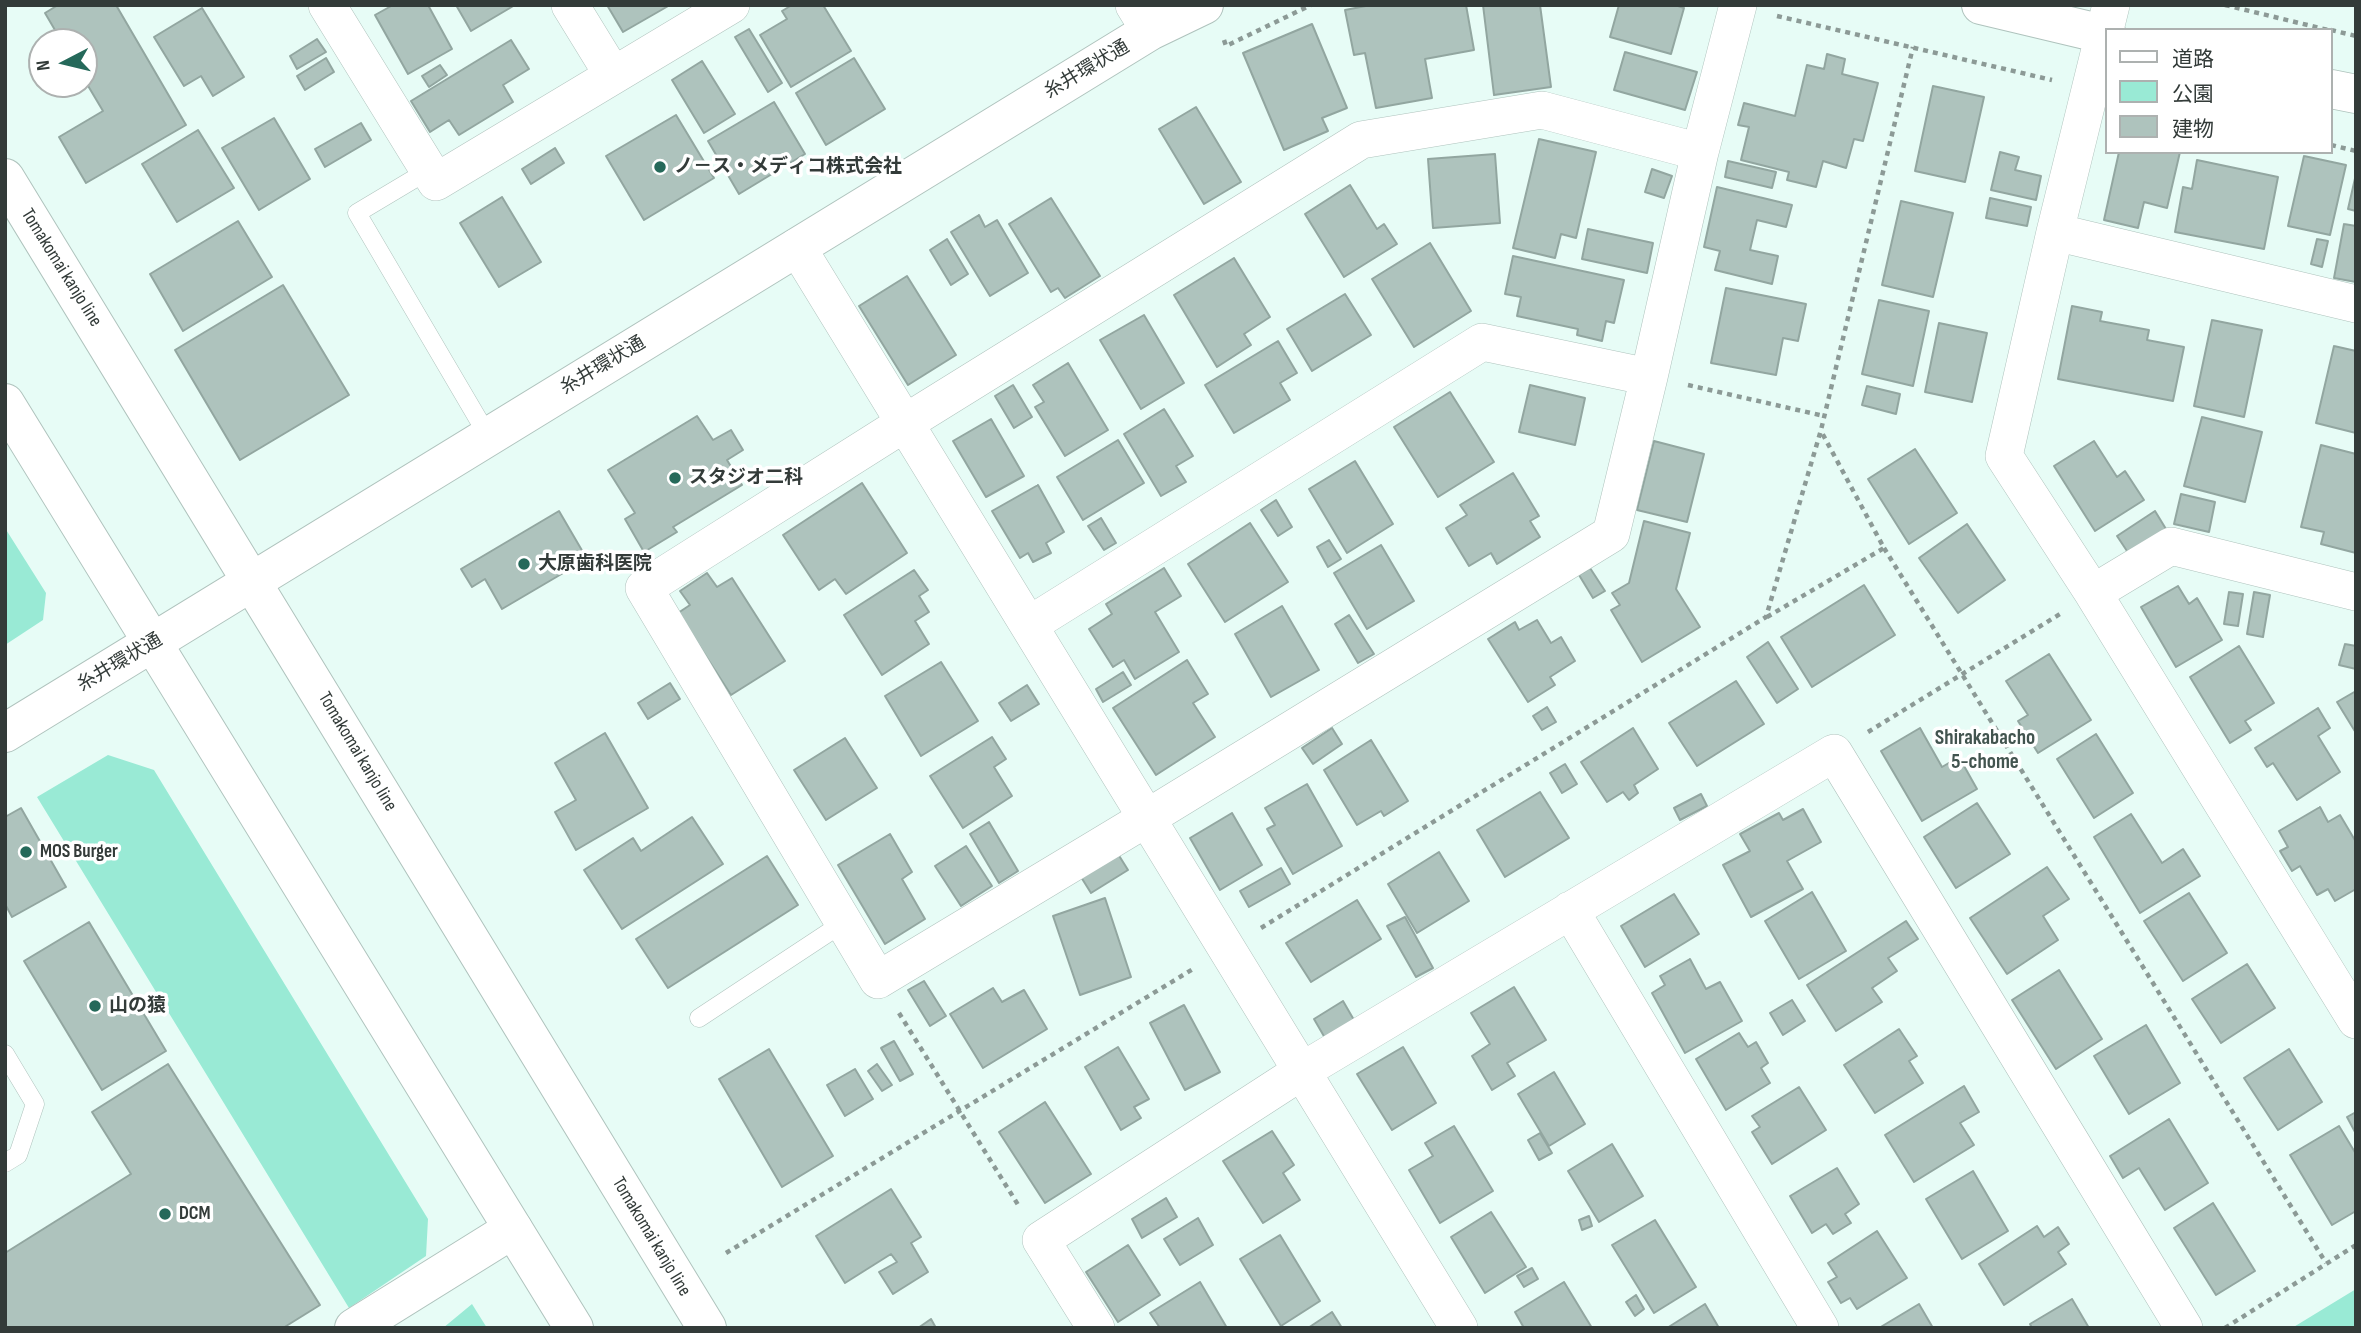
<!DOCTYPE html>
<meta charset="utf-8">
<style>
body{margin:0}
#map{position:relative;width:2361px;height:1333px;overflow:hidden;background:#e7fcf6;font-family:"Sofia Sans Condensed","Noto Sans JP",sans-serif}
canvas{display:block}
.frame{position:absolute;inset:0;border:7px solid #333b39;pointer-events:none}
.legend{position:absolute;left:2105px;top:28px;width:228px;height:126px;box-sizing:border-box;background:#fff;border:2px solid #adb1b0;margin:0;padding:9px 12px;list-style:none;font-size:21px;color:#333b39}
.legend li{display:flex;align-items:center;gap:14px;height:35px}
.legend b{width:35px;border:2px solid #adb1b0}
.north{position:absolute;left:28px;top:28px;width:70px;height:70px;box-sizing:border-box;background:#fff;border:2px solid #adb1b0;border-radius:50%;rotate:263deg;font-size:19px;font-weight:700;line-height:28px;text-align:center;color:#333b39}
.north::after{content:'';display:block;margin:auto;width:24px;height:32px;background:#25695a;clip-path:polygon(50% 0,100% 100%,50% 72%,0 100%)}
</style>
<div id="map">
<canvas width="2361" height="1333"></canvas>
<div class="frame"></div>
<ul class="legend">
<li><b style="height:9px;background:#fff"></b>道路</li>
<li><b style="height:19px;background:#99ead5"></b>公園</li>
<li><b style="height:19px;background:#aec3bd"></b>建物</li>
</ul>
<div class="north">N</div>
</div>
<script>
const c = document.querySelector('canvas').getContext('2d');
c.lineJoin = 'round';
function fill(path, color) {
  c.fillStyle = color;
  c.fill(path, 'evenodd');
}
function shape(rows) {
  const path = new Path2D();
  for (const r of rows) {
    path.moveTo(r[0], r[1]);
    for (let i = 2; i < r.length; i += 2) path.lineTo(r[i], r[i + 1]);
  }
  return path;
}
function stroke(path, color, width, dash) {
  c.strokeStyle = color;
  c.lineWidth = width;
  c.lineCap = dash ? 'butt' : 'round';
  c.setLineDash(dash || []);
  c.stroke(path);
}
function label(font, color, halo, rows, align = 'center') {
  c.font = font + ' "Sofia Sans Condensed","Noto Sans JP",sans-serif';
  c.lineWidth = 7;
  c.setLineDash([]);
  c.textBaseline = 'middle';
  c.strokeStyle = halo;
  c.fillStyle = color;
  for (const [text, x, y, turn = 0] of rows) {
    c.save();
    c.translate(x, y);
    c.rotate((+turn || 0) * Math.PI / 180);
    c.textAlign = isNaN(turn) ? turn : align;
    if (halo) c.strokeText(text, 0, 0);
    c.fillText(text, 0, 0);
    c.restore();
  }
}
fill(shape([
 [5,528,46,593,43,620,5,645],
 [108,755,154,770,428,1219,426,1256,349,1308,37,797],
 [2356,1289,2356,1328,2292,1328],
 [472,1304,487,1328,443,1328]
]), '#99ead5');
const building = shape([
 [58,5,116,5,186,125,86,183,59,137,103,111,84,79,84,42,62,42,45,13,58,5],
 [393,5,428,5,452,49,408,74,375,15,393,5],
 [456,5,515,5,471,31,456,5],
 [607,5,670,5,623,32,607,5],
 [792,5,823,5,851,51,791,87,760,35,787,19,782,11,792,5],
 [1371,5,1466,5,1474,50,1425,59,1432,98,1376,108,1365,53,1354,55,1345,10,1371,5],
 [1483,5,1540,5,1551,87,1494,95,1483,5],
 [1619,5,1675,5,1684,8,1671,54,1610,37,1619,5],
 [202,8,244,77,213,96,201,76,184,86,154,37,202,8],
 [1312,24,1347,108,1322,118,1328,131,1284,150,1243,53,1312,24],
 [749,29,782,83,768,92,735,37,749,29],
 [317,39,326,52,297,69,290,56,317,39],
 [511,40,529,69,503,85,513,102,459,135,449,120,430,132,411,101,511,40],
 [1625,52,1697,72,1685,110,1614,90,1625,52],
 [1827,54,1845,59,1842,74,1878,83,1863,141,1854,139,1846,168,1823,161,1816,187,1787,180,1789,172,1741,160,1749,127,1738,125,1744,103,1795,116,1807,65,1824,69,1827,54],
 [326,58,334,72,305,90,297,76,326,58],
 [854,58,885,109,826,145,796,93,854,58],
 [702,61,735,114,704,133,672,80,702,61],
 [440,65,447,75,429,87,422,76,440,65],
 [1933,86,1984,97,1965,182,1915,171,1933,86],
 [774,102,805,154,739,194,708,141,774,102],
 [1196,107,1241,182,1204,204,1159,129,1196,107],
 [676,115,714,178,644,220,606,156,676,115],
 [274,118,310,179,259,210,222,148,274,118],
 [361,123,371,140,325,167,315,149,361,123],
 [198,130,234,188,177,222,142,164,198,130],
 [1539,139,1596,152,1576,238,1561,234,1555,258,1513,248,1539,139],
 [555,148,564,163,531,184,522,169,555,148],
 [2000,152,2019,157,2015,170,2041,176,2036,200,1991,190,2000,152],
 [2119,152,2180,152,2167,208,2144,202,2138,228,2104,220,2119,152],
 [1495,154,1500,223,1433,228,1428,159,1495,154],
 [2304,156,2346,165,2330,235,2288,226,2304,156],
 [2197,160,2278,177,2264,249,2175,232,2183,187,2192,189,2197,160],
 [1728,161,1776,172,1772,188,1725,177,1728,161],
 [1652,169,1672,176,1664,198,1645,192,1652,169],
 [2356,174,2356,211,2348,209,2356,174],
 [1350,185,1377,229,1384,224,1397,244,1344,277,1305,214,1350,185],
 [1717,187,1792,205,1786,227,1757,220,1750,250,1778,256,1772,284,1715,270,1720,251,1704,247,1717,187],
 [502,197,541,262,499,287,460,223,502,197],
 [1051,198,1100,276,1065,298,1058,288,1051,292,1009,224,1051,198],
 [1990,198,2031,207,2027,226,1986,218,1990,198],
 [1901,201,1953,213,1933,297,1882,285,1901,201],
 [979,215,985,227,997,220,1028,273,990,296,951,232,979,215],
 [238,221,272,277,183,331,150,274,238,221],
 [2344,224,2356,226,2356,282,2334,278,2344,224],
 [1588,229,1653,243,1647,273,1582,259,1588,229],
 [947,239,968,274,951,285,930,250,947,239],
 [2317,239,2328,241,2322,267,2311,264,2317,239],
 [1430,243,1471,311,1414,347,1372,279,1430,243],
 [1513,256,1624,280,1614,323,1606,321,1602,341,1577,335,1578,329,1517,316,1521,297,1505,294,1513,256],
 [1234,258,1270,317,1244,334,1251,345,1217,367,1174,295,1234,258],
 [907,276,956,355,908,385,859,306,907,276],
 [283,285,349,395,240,460,175,350,283,285],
 [1726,288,1806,304,1798,341,1783,338,1776,375,1711,363,1726,288],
 [1345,294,1371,335,1312,371,1287,329,1345,294],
 [1879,300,1929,311,1913,386,1862,374,1879,300],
 [2072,306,2102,312,2100,321,2149,330,2147,340,2184,347,2173,401,2058,379,2072,306],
 [1144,315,1184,383,1141,409,1100,340,1144,315],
 [2212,320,2262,330,2244,417,2194,406,2212,320],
 [1939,323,1987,333,1972,402,1925,392,1939,323],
 [1278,341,1297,373,1280,383,1290,400,1234,433,1205,385,1278,341],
 [2334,346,2356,351,2356,433,2316,423,2334,346],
 [1068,363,1108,430,1065,456,1035,407,1044,402,1033,385,1068,363],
 [1013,385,1032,417,1014,428,995,396,1013,385],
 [1530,385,1585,398,1575,445,1519,432,1530,385],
 [1867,386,1900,394,1896,414,1862,405,1867,386],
 [1450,392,1494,462,1438,497,1394,427,1450,392],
 [1164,409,1193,456,1176,466,1186,482,1161,496,1124,434,1164,409],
 [697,416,713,440,731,430,743,450,727,460,742,485,673,527,677,532,644,552,625,519,635,513,608,470,697,416],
 [2202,417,2262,432,2245,502,2184,486,2202,417],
 [991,419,1024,476,986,497,953,441,991,419],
 [1118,440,1144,483,1083,520,1057,477,1118,440],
 [1654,441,1704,454,1687,522,1637,510,1654,441],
 [2094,441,2117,477,2125,471,2144,500,2095,531,2054,466,2094,441],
 [2321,445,2356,454,2356,553,2321,544,2324,532,2301,527,2321,445],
 [1915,449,1957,513,1909,544,1868,479,1915,449],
 [1355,461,1393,524,1347,553,1309,489,1355,461],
 [1513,473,1539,516,1530,521,1540,537,1497,564,1491,553,1469,566,1446,528,1467,515,1460,505,1513,473],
 [862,483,907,553,846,594,835,579,819,590,783,535,862,483],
 [1038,485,1064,532,1046,543,1051,553,1033,562,1028,553,1020,558,992,511,1038,485],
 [2181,494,2215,502,2209,532,2174,524,2181,494],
 [1276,500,1292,527,1278,536,1261,510,1276,500],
 [559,511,587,559,502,609,485,579,472,587,461,569,559,511],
 [2155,511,2166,529,2129,554,2117,536,2155,511],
 [1101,518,1116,543,1104,550,1088,526,1101,518],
 [1644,521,1690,533,1676,589,1700,627,1642,662,1611,610,1620,605,1612,593,1629,583,1644,521],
 [1250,523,1288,582,1225,622,1188,564,1250,523],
 [1967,524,2005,580,1958,613,1919,558,1967,524],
 [1329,540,1341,559,1328,567,1317,547,1329,540],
 [1381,545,1414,601,1367,629,1334,573,1381,545],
 [1164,568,1181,596,1155,612,1179,652,1135,679,1124,660,1113,667,1089,629,1112,614,1106,604,1164,568],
 [1590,568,1605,591,1593,598,1579,575,1590,568],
 [914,570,928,590,919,596,929,612,915,621,929,644,882,675,844,615,914,570],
 [707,573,717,587,732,578,785,661,731,695,678,613,690,605,680,591,707,573],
 [1864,585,1895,635,1812,687,1781,637,1864,585],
 [2178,586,2189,604,2197,598,2222,640,2176,667,2141,607,2178,586],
 [2229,592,2243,594,2238,626,2224,624,2229,592],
 [2254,592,2270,595,2263,637,2247,634,2254,592],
 [1282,606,1319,670,1271,697,1235,634,1282,606],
 [1349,615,1374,654,1358,663,1335,624,1349,615],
 [1537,620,1551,643,1561,637,1575,661,1550,677,1555,685,1528,702,1488,639,1515,622,1519,630,1537,620],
 [1768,642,1798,689,1777,703,1747,657,1768,642],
 [2345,644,2356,646,2356,669,2339,665,2345,644],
 [2239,646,2274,703,2245,721,2251,730,2230,743,2190,677,2239,646],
 [2049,654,2091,720,2038,753,2018,721,2028,715,2006,681,2049,654],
 [1187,660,1208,694,1193,703,1215,737,1156,775,1113,708,1187,660],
 [941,662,978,721,921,756,885,696,941,662],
 [1123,672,1131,685,1103,702,1096,689,1123,672],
 [1736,681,1764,724,1697,766,1669,723,1736,681],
 [670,683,680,699,648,719,638,703,670,683],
 [1027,685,1039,704,1011,721,999,703,1027,685],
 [2356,691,2356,733,2337,702,2356,691],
 [1547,707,1556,722,1542,730,1533,716,1547,707],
 [2318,708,2330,728,2318,736,2340,772,2297,800,2273,763,2267,767,2255,748,2318,708],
 [1332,728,1342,744,1313,764,1302,748,1332,728],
 [1633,728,1658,769,1634,785,1638,793,1629,800,1623,792,1607,802,1581,762,1633,728],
 [1920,728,1942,767,1959,757,1977,789,1922,821,1881,751,1920,728],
 [605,733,648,808,576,850,555,812,576,800,555,763,605,733],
 [2096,734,2133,793,2094,818,2057,759,2096,734],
 [992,737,1006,759,994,767,1012,796,963,828,930,776,992,737],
 [845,738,877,788,826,820,794,770,845,738],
 [1371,740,1408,801,1384,816,1381,811,1357,825,1324,770,1371,740],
 [1565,764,1577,784,1562,793,1550,773,1565,764],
 [1307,784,1342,846,1293,874,1267,829,1275,825,1265,808,1307,784],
 [1540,792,1569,838,1505,877,1477,830,1540,792],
 [1701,794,1707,806,1680,820,1674,808,1701,794],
 [1977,803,2010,854,1956,888,1924,837,1977,803],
 [2320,807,2328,822,2340,815,2356,842,2356,889,2335,901,2328,889,2317,895,2300,866,2292,871,2280,851,2288,847,2279,831,2320,807],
 [21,808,66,887,12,917,5,904,5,817,21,808],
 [1803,809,1821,842,1787,861,1803,889,1751,917,1723,865,1750,851,1740,834,1779,813,1783,820,1803,809],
 [1232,813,1262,865,1220,890,1190,838,1232,813],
 [2131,814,2162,863,2183,849,2200,876,2140,913,2094,837,2131,814],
 [692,817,723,864,622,929,584,870,633,838,641,851,692,817],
 [989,822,1018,871,999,883,970,834,989,822],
 [890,834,912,872,902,879,925,919,885,944,838,865,890,834],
 [966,846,992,886,961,906,935,866,966,846],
 [1439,852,1469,901,1417,933,1388,884,1439,852],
 [1118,854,1128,870,1091,893,1081,877,1118,854],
 [767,856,798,905,668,988,636,939,767,856],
 [2047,867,2069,899,2043,916,2058,940,2007,974,1970,918,2047,867],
 [1281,868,1290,884,1249,907,1240,891,1281,868],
 [1812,892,1846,951,1799,979,1765,921,1812,892],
 [2189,893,2227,953,2183,981,2144,921,2189,893],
 [1674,894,1699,934,1645,967,1621,926,1674,894],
 [1105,898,1131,977,1080,995,1053,916,1105,898],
 [1357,900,1381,939,1311,982,1286,943,1357,900],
 [1405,917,1433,968,1416,977,1387,926,1405,917],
 [1906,921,1918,939,1888,958,1897,971,1872,988,1882,1002,1836,1031,1807,985,1906,921],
 [89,922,166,1051,102,1090,24,961,89,922],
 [1690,959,1706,989,1720,982,1742,1021,1685,1053,1652,993,1665,985,1660,976,1690,959],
 [2247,964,2275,1008,2221,1043,2192,999,2247,964],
 [2059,970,2102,1039,2056,1069,2012,1000,2059,970],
 [924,981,946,1016,930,1026,908,990,924,981],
 [1514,987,1546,1040,1507,1063,1515,1076,1492,1090,1472,1056,1490,1044,1471,1013,1514,987],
 [993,988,1002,1002,1024,990,1047,1029,983,1068,950,1014,993,988],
 [1792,1000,1805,1021,1783,1035,1770,1013,1792,1000],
 [1343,1001,1354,1020,1325,1038,1314,1019,1343,1001],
 [1184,1005,1220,1072,1185,1090,1150,1023,1184,1005],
 [2146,1025,2180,1083,2129,1114,2094,1056,2146,1025],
 [1899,1029,1917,1056,1909,1061,1923,1083,1875,1113,1844,1065,1899,1029],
 [1739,1033,1748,1047,1756,1042,1768,1063,1761,1068,1770,1083,1726,1110,1696,1059,1739,1033],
 [894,1041,913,1074,900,1081,881,1048,894,1041],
 [1118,1047,1149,1099,1134,1107,1141,1118,1121,1130,1085,1067,1118,1047],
 [1403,1047,1436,1103,1392,1130,1357,1074,1403,1047],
 [769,1049,833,1156,782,1187,719,1079,769,1049],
 [2289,1049,2322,1102,2278,1130,2244,1078,2289,1049],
 [168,1064,320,1305,283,1328,5,1328,5,1253,131,1174,92,1112,168,1064],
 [877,1064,892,1085,882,1091,868,1071,877,1064],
 [855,1069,873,1099,845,1116,827,1085,855,1069],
 [1554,1072,1585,1124,1549,1146,1518,1094,1554,1072],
 [1964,1086,1979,1112,1960,1123,1974,1145,1914,1182,1885,1135,1964,1086],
 [1799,1087,1826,1130,1772,1164,1752,1132,1760,1127,1752,1116,1799,1087],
 [1045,1102,1091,1174,1045,1203,999,1132,1045,1102],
 [2356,1112,2356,1131,2355,1132,2347,1117,2356,1112],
 [2169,1119,2208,1183,2165,1210,2139,1168,2123,1178,2110,1156,2169,1119],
 [1454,1126,1493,1191,1440,1223,1409,1170,1433,1156,1425,1143,1454,1126],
 [2339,1126,2356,1154,2356,1211,2332,1225,2290,1155,2339,1126],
 [1272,1131,1294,1165,1283,1173,1300,1200,1263,1223,1223,1161,1272,1131],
 [1540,1133,1552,1153,1539,1160,1528,1140,1540,1133],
 [1612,1144,1643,1196,1599,1222,1568,1171,1612,1144],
 [1837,1168,1859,1204,1845,1214,1851,1223,1833,1234,1826,1224,1812,1233,1790,1196,1837,1168],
 [1973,1171,2008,1231,1962,1259,1926,1199,1973,1171],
 [891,1189,921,1237,911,1243,928,1272,893,1294,879,1272,897,1262,891,1254,845,1283,816,1236,891,1189],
 [1166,1198,1177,1217,1142,1238,1132,1219,1166,1198],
 [2213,1203,2255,1271,2216,1295,2174,1228,2213,1203],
 [1491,1212,1526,1267,1485,1293,1451,1237,1491,1212],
 [1589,1216,1592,1226,1582,1230,1579,1220,1589,1216],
 [1198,1218,1213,1245,1180,1265,1164,1239,1198,1218],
 [1655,1220,1696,1287,1654,1313,1612,1245,1655,1220],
 [2037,1226,2044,1237,2058,1227,2069,1244,2058,1252,2066,1264,2004,1305,1979,1264,2037,1226],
 [1877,1231,1907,1278,1857,1309,1850,1298,1841,1303,1828,1282,1837,1277,1828,1263,1877,1231],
 [1280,1235,1320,1301,1281,1326,1240,1259,1280,1235],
 [1128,1245,1160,1295,1118,1322,1086,1272,1128,1245],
 [1532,1268,1538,1279,1524,1287,1517,1276,1532,1268],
 [1200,1282,1227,1328,1160,1328,1150,1313,1200,1282],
 [1564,1282,1592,1328,1524,1328,1515,1312,1564,1282],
 [1636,1295,1644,1309,1635,1316,1626,1302,1636,1295],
 [2072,1299,2089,1328,2032,1328,2030,1324,2072,1299],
 [1705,1304,1719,1328,1667,1328,1705,1304],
 [1919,1304,1933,1328,1879,1328,1919,1304],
 [1332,1312,1342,1328,1308,1328,1332,1312],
 [931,1319,936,1328,918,1328,931,1319]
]);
fill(building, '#aec3bd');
stroke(building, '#92a6a0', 2);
const service = shape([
 [429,170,357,213,488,436],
 [699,1018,843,923],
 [5,1054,35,1104,18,1155,5,1163]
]);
const minor = shape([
 [327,5,436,182,731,5],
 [570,5,613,75],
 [1134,5,1150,31],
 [2111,5,2055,232,2004,456,2093,593,2356,1020],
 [1700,152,1542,110,1361,140,905,423,644,588,878,980,1147,818,1611,534,1649,377,1700,152,1738,5],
 [2055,232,2356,304],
 [797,247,1459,1328],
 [2093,593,2171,546,2356,592],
 [1029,625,1482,342,1649,377],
 [1570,910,1820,1328],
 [1096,1328,1041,1240,1302,1071,1834,753,2184,1328]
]);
const tertiary = shape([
 [1981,5,2107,35],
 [2331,89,2356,94],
 [5,733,1150,31,1204,5],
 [354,1328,513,1229]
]);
const secondary = shape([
 [5,178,707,1328],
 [5,403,574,1328]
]);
stroke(service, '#afc3bd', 19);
stroke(minor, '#afc3bd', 38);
stroke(tertiary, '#afc3bd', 40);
stroke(secondary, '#afc3bd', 40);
stroke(shape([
 [2225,5,2328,30],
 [1777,16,2052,80],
 [2331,30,2356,36],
 [1224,40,1226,46,1311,5],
 [2331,145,2356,151],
 [1688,385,1824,416],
 [1884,548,2326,1263],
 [1767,617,1884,548,1821,431],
 [1868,732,2060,614],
 [1261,928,1766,617,1821,430,1913,47],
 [899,1013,1020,1208],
 [726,1253,1193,969],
 [2225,1328,2356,1245]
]), '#8c9a96', 4.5, [5, 5]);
stroke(service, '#fff', 18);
stroke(minor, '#fff', 37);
stroke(tertiary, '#fff', 38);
stroke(secondary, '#fff', 38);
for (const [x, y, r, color] of [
 [660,167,7,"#25695a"],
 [675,478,7,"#25695a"],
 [524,564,7,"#25695a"],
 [26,852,7,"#25695a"],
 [95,1006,7,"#25695a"],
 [165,1214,7,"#25695a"]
]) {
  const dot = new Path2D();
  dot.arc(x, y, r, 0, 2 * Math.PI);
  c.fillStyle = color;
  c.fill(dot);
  stroke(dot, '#fff', 2.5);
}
label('19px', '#333b39', '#fff', [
 ["糸井環状通",1087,70,-31],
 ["Tomakomai kanjo line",61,268,58],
 ["糸井環状通",603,366,-31],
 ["糸井環状通",120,663,-31],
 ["Tomakomai kanjo line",357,752,59],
 ["Tomakomai kanjo line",651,1237,59]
]);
label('bold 19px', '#333b39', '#fff', [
 ["ノ－ス・メディコ株式会社",674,167],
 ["スタジオ二科",689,478],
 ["大原歯科医院",538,564],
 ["MOS Burger",40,852],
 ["山の猿",109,1006],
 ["DCM",179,1214]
], 'left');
label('bold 21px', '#42544f', '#fff', [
 ["Shirakabacho",1985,739],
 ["5-chome",1985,763]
]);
</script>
